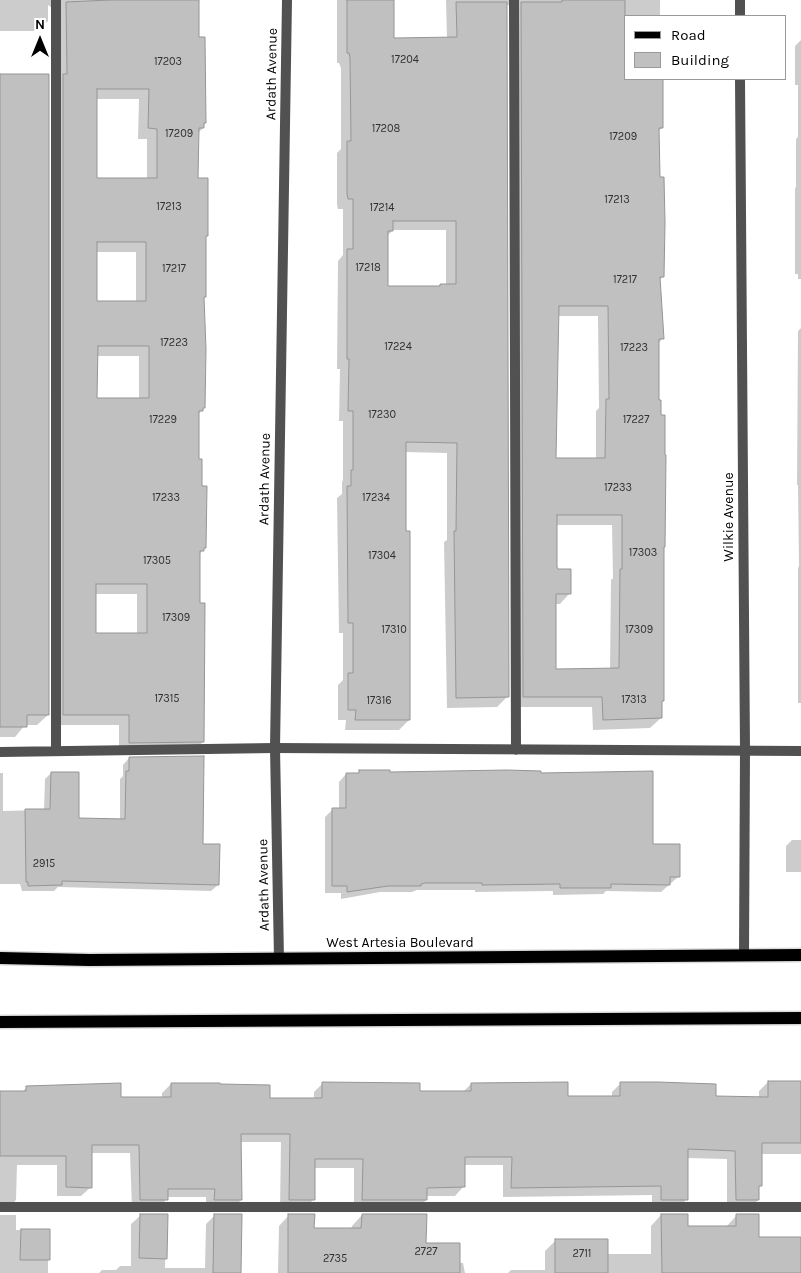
<!DOCTYPE html>
<style>
body{margin:0}
#map{position:relative;width:801px;height:1273px;overflow:hidden;background:#fff;font-family:Karla,sans-serif}
canvas{display:block}
.legend{position:absolute;left:624px;top:15px;width:162px;height:65px;box-sizing:border-box;background:#fff;border:1px solid #999;margin:0;padding:6px 9px;list-style:none;font-size:15px;color:#000}
.legend li{display:flex;align-items:center;gap:10px;height:25px}
.legend b{width:25px;border:1px solid #999}
.north{position:absolute;left:15px;top:15px;width:50px;height:50px;-webkit-text-stroke:4px #fff;paint-order:stroke;rotate:0deg;font-size:14px;font-weight:700;line-height:20px;text-align:center;color:#000}
.north::after{content:'';display:block;margin:auto;width:18px;height:22px;background:#000;clip-path:polygon(50% 0,100% 100%,50% 72%,0 100%)}
</style>
<div id="map">
<canvas width="801" height="1273"></canvas>
<ul class="legend">
<li><b style="height:6px;background:#000"></b>Road</li>
<li><b style="height:14px;background:#c0c0c0"></b>Building</li>
</ul>
<div class="north">N</div>
</div>
<script>
const c = document.querySelector('canvas').getContext('2d');
c.lineJoin = 'round';
function fill(path, color) {
  c.fillStyle = color;
  c.fill(path, 'evenodd');
}
function shape(rows) {
  const path = new Path2D();
  for (const r of rows) {
    path.moveTo(r[0], r[1]);
    for (let i = 2; i < r.length; i += 2) path.lineTo(r[i], r[i + 1]);
  }
  return path;
}
function stroke(path, color, width, dash) {
  c.strokeStyle = color;
  c.lineWidth = width;
  c.lineCap = dash ? 'butt' : 'round';
  c.setLineDash(dash || []);
  c.stroke(path);
}
function label(font, color, halo, rows, align = 'center') {
  c.font = font + ' Karla,sans-serif';
  c.lineWidth = 4.5;
  c.setLineDash([]);
  c.textBaseline = 'middle';
  c.strokeStyle = halo;
  c.fillStyle = color;
  for (const [text, x, y, turn = 0] of rows) {
    c.save();
    c.translate(x, y);
    c.rotate((+turn || 0) * Math.PI / 180);
    c.textAlign = isNaN(turn) ? turn : align;
    if (halo) c.strokeText(text, 0, 0);
    c.fillText(text, 0, 0);
    c.restore();
  }
}
fill(shape([
 [0,0,198,0,198,39,205,123,203,128,198,133,197,180,207,235,205,238,205,297,203,298,204,407,198,415,198,460,205,547,199,555,203,742,192,752,119,753,119,725,53,725,52,8,48,5,48,21,37,31,0,31],
 [96,99,139,99,138,139,147,139,147,179,96,179],
 [96,252,136,252,136,303,96,303],
 [96,356,139,356,139,399,96,399],
 [95,594,137,594,137,634,95,634],
 [337,0,393,0,393,39,447,39,446,0,660,0,660,16,625,16,625,79,662,79,662,128,657,132,663,277,659,280,662,339,658,344,658,401,664,547,663,701,660,703,661,718,650,728,593,730,592,707,513,707,510,6,506,4,508,696,497,707,447,708,444,542,447,540,447,453,405,452,409,720,399,730,345,730,346,720,338,720,338,685,343,680,343,633,339,633,337,498,342,494,342,482,343,480,343,421,339,421,340,369,337,369,338,261,343,255,343,209,338,209,337,205,337,153,341,149,341,68,339,63,337,63],
 [393,230,446,230,446,285,440,285,438,287,387,287,387,236],
 [557,316,598,316,599,408,596,411,596,459,555,459],
 [556,525,612,525,613,578,611,580,610,670,555,670,555,604,560,604,570,593,556,567],
 [801,40,801,279,798,279,798,274,795,274,795,188,796,187,796,139,798,137,798,85,795,85,795,46],
 [0,75,48,715,37,725,25,725,15,737,0,737],
 [801,328,801,703,798,703,798,568,799,566,798,485,797,485,798,331],
 [129,758,201,845,218,885,211,891,58,887,54,891,22,891,20,884,0,884,0,773,3,773,3,811,44,810,45,779,51,773,78,819,120,821,120,779,123,776,123,765],
 [359,772,389,774,540,774,652,845,678,877,661,892,606,891,603,894,553,895,553,891,475,892,475,890,417,890,412,892,380,892,341,899,341,893,325,893,325,817,332,810,339,810,339,782,346,774,357,774],
 [792,840,801,840,801,884,801,872,786,872,786,846],
 [768,1082,801,1083,801,1196,801,1154,760,1154,761,1185,758,1188,758,1200,749,1209,727,1209,727,1159,686,1158,686,1200,677,1209,652,1209,652,1195,503,1197,503,1165,463,1165,464,1186,455,1196,426,1196,426,1200,417,1209,354,1209,354,1168,314,1168,313,1200,304,1209,280,1209,281,1142,240,1142,241,1200,232,1209,206,1209,206,1197,166,1197,166,1200,157,1209,132,1209,130,1153,91,1153,91,1187,81,1196,57,1196,57,1165,17,1165,16,1200,7,1209,0,1209,0,1093,21,1093,27,1087,120,1098,162,1098,162,1093,171,1084,269,1099,314,1099,314,1092,323,1083,418,1092,463,1092,471,1084,567,1098,612,1098,612,1092,621,1083,715,1098,759,1098,759,1091],
 [0,1215,16,1215,16,1230,48,1230,48,1273,0,1273],
 [141,1215,166,1215,165,1268,205,1268,206,1224,215,1215,240,1273,99,1273,102,1270,116,1270,120,1266,131,1266,131,1224],
 [289,1215,313,1229,351,1230,352,1226,362,1215,425,1244,459,1263,463,1263,465,1273,278,1273,279,1226],
 [661,1215,686,1227,726,1227,737,1215,758,1239,761,1273,508,1273,511,1270,545,1270,545,1251,556,1240,607,1254,651,1254,651,1226]
]), '#0003');
const building = shape([
 [110,0,199,0,199,37,205,37,206,123,204,123,204,128,199,128,198,178,208,178,208,236,206,236,206,297,204,297,206,349,205,408,203,408,203,411,199,411,199,459,202,459,202,486,207,486,206,548,204,548,204,551,200,551,200,603,205,603,204,742,129,743,129,715,63,715,63,74,67,74,66,2,110,0],
 [97,89,149,89,148,128,157,129,157,178,97,178,97,89],
 [97,242,146,242,146,301,97,301,97,242],
 [98,346,149,346,149,398,97,398,98,346],
 [96,584,147,584,147,633,96,633,96,584],
 [347,0,394,0,394,38,457,37,456,2,507,2,509,697,456,698,454,531,456,531,457,443,406,442,406,531,410,531,410,720,355,720,356,710,348,710,348,673,353,673,353,623,348,623,347,486,351,486,351,470,353,470,353,411,348,411,349,359,347,359,347,249,353,249,353,199,348,199,347,194,347,141,351,141,350,58,349,53,347,53,347,0],
 [393,221,456,221,456,284,440,284,440,286,388,286,388,231,393,231,393,221],
 [562,0,625,0,625,79,663,79,663,128,659,128,660,177,664,177,665,223,664,277,660,277,664,339,659,339,659,400,661,400,661,415,665,415,665,455,666,455,665,547,664,547,664,701,662,701,662,718,603,720,602,697,523,697,521,2,562,2,562,0],
 [559,306,608,306,609,399,606,399,605,458,556,458,559,306],
 [557,515,622,515,622,569,620,569,619,668,556,669,556,594,571,594,571,569,558,569,557,567,557,515],
 [0,74,49,74,49,715,27,715,27,727,0,727,0,74],
 [204,756,203,844,220,844,219,885,62,881,62,885,28,886,28,882,26,882,25,809,50,809,51,772,79,772,79,818,125,819,126,771,129,771,129,757,204,756],
 [359,770,390,770,390,772,507,770,541,771,541,773,653,771,653,844,680,844,680,877,670,877,670,885,611,884,611,888,560,888,560,884,482,885,482,883,425,883,421,884,421,886,388,886,347,892,347,886,332,886,332,808,346,808,346,773,359,773,359,770],
 [768,1081,801,1081,801,1143,762,1143,762,1186,759,1186,759,1200,736,1200,735,1151,688,1149,688,1200,661,1200,661,1186,511,1188,512,1157,465,1157,465,1187,427,1188,427,1200,362,1200,363,1159,315,1159,315,1200,289,1200,290,1134,241,1134,242,1200,214,1200,215,1189,168,1189,168,1200,140,1200,139,1145,92,1145,92,1188,66,1187,66,1156,0,1156,0,1091,26,1091,26,1086,121,1083,121,1097,171,1097,171,1083,220,1083,220,1084,270,1085,270,1098,322,1098,322,1082,420,1083,420,1091,471,1091,471,1083,568,1082,568,1096,620,1096,620,1082,658,1082,716,1084,716,1096,768,1097,768,1081],
 [140,1214,168,1214,167,1259,139,1258,140,1214],
 [214,1214,242,1214,241,1273,213,1273,214,1214],
 [288,1214,315,1214,314,1228,361,1228,362,1214,427,1214,426,1243,460,1243,460,1273,288,1273,288,1214],
 [661,1214,688,1214,688,1226,736,1226,736,1214,759,1214,759,1237,801,1237,801,1273,662,1273,661,1214],
 [21,1229,50,1229,50,1260,20,1260,21,1229],
 [555,1239,608,1239,608,1273,555,1273,555,1239]
]);
fill(building, '#c0c0c0');
stroke(building, '#959595', 1);
const primary = shape([
 [0,958,89,960,801,955],
 [0,1022,801,1018]
]);
stroke(primary, '#dbdbdb', 15);
stroke(shape([
 [56,0,56,751],
 [514,0,516,750],
 [0,752,275,748,801,751],
 [0,1207,801,1207]
]), '#515151', 10);
stroke(shape([
 [740,0,740,16],
 [740,79,745,750,744,955],
 [279,959,275,748,287,0]
]), '#515151', 10);
stroke(primary, '#000', 12);
label('11px', '#303030', null, [
 ["17204",405,60],
 ["17203",168,62],
 ["17208",386,129],
 ["17209",179,134],
 ["17209",623,137],
 ["17213",617,200],
 ["17213",169,207],
 ["17214",382,208],
 ["17218",368,268],
 ["17217",174,269],
 ["17217",625,280],
 ["17223",174,343],
 ["17224",398,347],
 ["17223",634,348],
 ["17230",382,415],
 ["17229",163,420],
 ["17227",636,420],
 ["17233",618,488],
 ["17233",166,498],
 ["17234",376,498],
 ["17303",643,553],
 ["17304",382,556],
 ["17305",157,561],
 ["17309",176,618],
 ["17310",394,630],
 ["17309",639,630],
 ["17315",167,699],
 ["17313",634,700],
 ["17316",379,701],
 ["2915",44,864],
 ["2727",426,1252],
 ["2711",582,1254],
 ["2735",335,1259]
]);
label('14px', '#000', '#fff', [
 ["Ardath Avenue",272,74,-89],
 ["Ardath Avenue",265,479,-89],
 ["Wilkie Avenue",729,517,-90],
 ["Ardath Avenue",264,885,-91],
 ["West Artesia Boulevard",400,943]
]);
</script>
